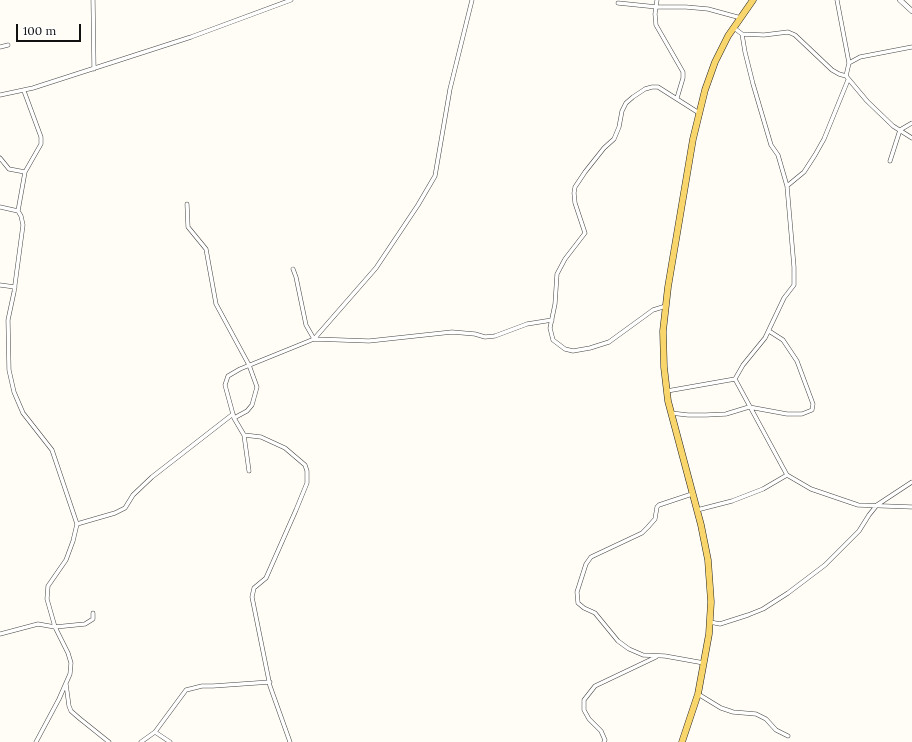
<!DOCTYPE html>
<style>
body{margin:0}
#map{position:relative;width:912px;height:742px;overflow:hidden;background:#fffdf5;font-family:Lora,serif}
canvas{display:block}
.scale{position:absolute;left:16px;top:24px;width:65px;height:18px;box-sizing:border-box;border:2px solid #111;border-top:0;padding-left:5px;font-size:12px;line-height:14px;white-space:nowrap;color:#111;-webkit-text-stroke:3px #fff;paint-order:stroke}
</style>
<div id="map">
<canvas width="912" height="742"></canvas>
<div class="scale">100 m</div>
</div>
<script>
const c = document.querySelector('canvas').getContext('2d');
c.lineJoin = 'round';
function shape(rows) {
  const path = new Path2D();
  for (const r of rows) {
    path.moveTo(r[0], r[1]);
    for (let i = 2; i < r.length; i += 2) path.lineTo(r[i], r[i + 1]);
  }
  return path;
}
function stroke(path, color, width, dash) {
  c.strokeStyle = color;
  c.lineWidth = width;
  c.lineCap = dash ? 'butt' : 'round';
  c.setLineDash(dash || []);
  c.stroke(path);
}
const minor = shape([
 [93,0,94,69],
 [657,0,655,14,656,25,683,72,683,78,677,98],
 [837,0,849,63,846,76,867,101,893,126,912,138],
 [618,3,657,7,686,7,708,9,741,18],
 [734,28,742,34,764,35,788,32,795,35,832,70,839,74,846,76],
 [0,47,8,45],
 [849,63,860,57,912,47],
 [0,95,33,88,191,37,291,0],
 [0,158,9,169,25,172],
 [890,161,900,130,912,123],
 [787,186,804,172,815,155,824,139,848,80],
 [187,204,188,227,206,249,216,304,249,365,257,387,252,405,247,411,234,418],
 [0,207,18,211,21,216,23,225,14,292,8,320,9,370,14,392,23,413,52,450,77,524],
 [18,211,25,172,41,144,41,137,24,91],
 [293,269,296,277,306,325,314,339],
 [0,285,15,287],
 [666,306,653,310,609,342,590,348,573,351,565,349,553,340,550,328,555,304,557,274,565,259,585,233,575,203,574,193,575,187,585,172,604,148,614,139,619,127,622,111,626,103,633,97,645,89,652,87,658,87,699,113],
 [314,339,376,268,418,205,435,176,450,89,472,0],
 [735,379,743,365,765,338,784,298,794,285,794,267,787,186,778,155,771,145,753,84,745,52,742,34],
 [667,391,735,379,787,475,811,489,858,505,912,507],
 [671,413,688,415,706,415,726,414,749,407,787,414,802,414,812,410,813,404,797,361,783,340,769,331],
 [244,435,261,437,285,448,305,465,307,471,307,483,296,510,266,578,254,588,252,597,270,686,290,742],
 [249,471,244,435,234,418,225,385,228,376,240,369,314,339,369,341,452,332,475,334,485,337,495,336,527,324,552,320],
 [692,494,659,505,657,507,655,519,648,527,642,533,591,557,586,564,577,592,578,603,584,608,595,613,618,641,629,649,643,655,665,656,704,663],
 [697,510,732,501,763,489,787,475],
 [710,622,720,624,748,615,763,609,788,593,825,565,859,531,869,515,877,505,912,482],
 [0,634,38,624,55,627,85,624,93,619,93,613],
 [66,684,69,706,71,711,79,718,109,742],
 [698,694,721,708,733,712,756,714,766,719,776,730,788,736],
 [155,732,170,742],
 [36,742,59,699,70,674,71,663,68,653,55,627,47,599,48,586,66,560,73,541,77,524,115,513,125,508,133,495,152,477,233,414],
 [141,742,155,732,186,690,202,686,213,686,270,682],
 [604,742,605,740,601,731,589,719,584,710,584,700,595,686,656,657]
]);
const tertiary = shape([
 [900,0,912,11]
]);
const primary = shape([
 [682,742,698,694,709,634,711,602,708,560,701,525,668,401,664,367,663,331,668,287,693,139,705,90,715,62,728,36,753,0]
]);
stroke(minor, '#444', 4.5);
stroke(tertiary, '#444', 5.5);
stroke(primary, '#222', 7);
stroke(minor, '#fff', 3.5);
stroke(tertiary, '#fff', 4.5);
stroke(primary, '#f9d66b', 6);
</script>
